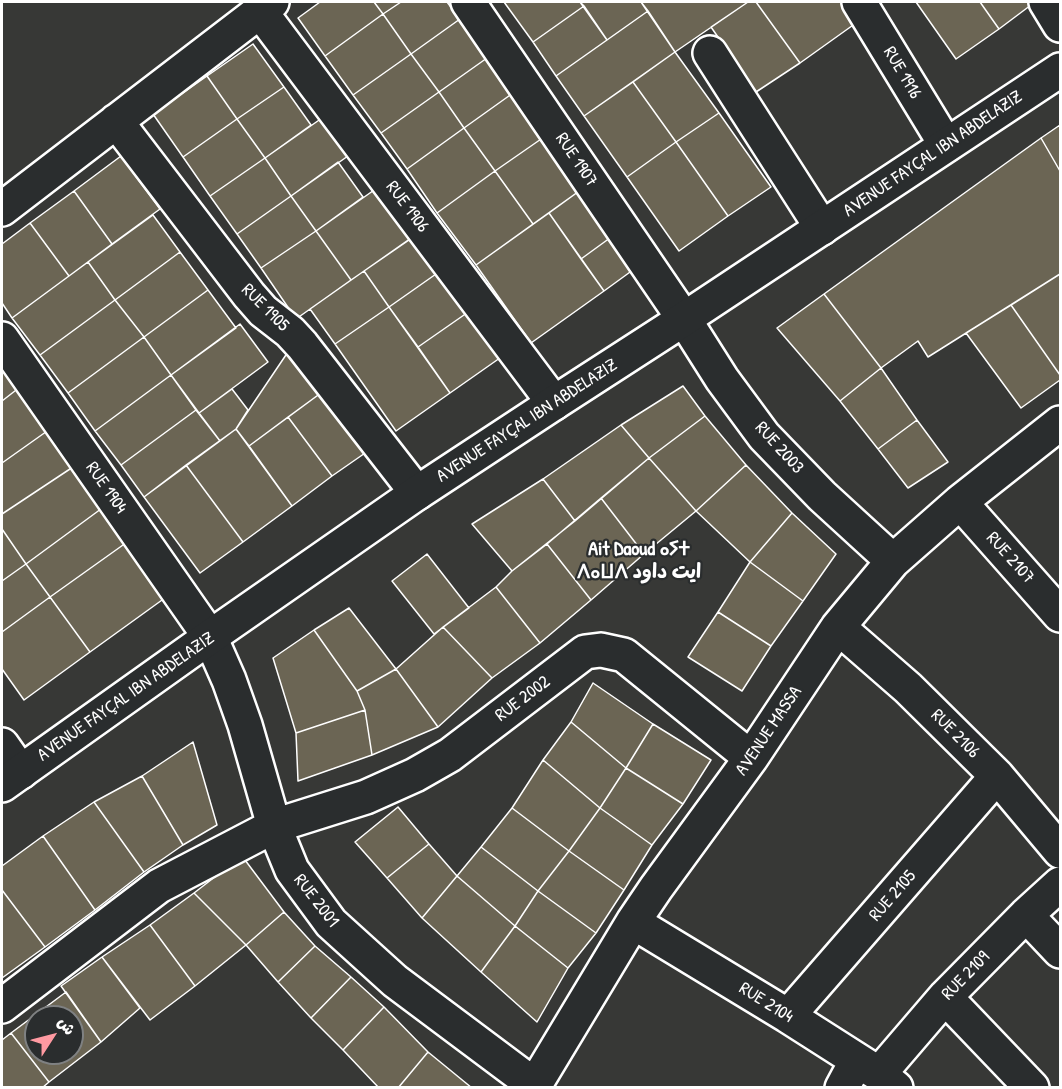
<!DOCTYPE html>
<meta charset="utf-8">
<style>
body{margin:0}
#map{position:relative;width:1062px;height:1089px;overflow:hidden;background:#373836;font-family:"Patrick Hand","Playpen Sans Arabic",sans-serif}
canvas{display:block}
.frame{position:absolute;inset:0;border:3px solid #fff;pointer-events:none}
.north{position:absolute;left:24px;top:1005px;width:60px;height:60px;box-sizing:border-box;background:#2a2d2e;border:2px solid #7f8182;border-radius:50%;rotate:54deg;font-size:16px;font-weight:700;line-height:24px;text-align:center;color:#fff}
.north::after{content:'';display:block;margin:auto;width:21px;height:27px;background:#ff9aa2;clip-path:polygon(50% 0,100% 100%,50% 72%,0 100%)}
</style>
<div id="map">
<canvas width="1062" height="1089"></canvas>
<div class="frame"></div>
<div class="north">ش</div>
</div>
<script>
const c = document.querySelector('canvas').getContext('2d');
c.lineJoin = 'round';
function fill(path, color) {
  c.fillStyle = color;
  c.fill(path, 'evenodd');
}
function shape(rows) {
  const path = new Path2D();
  for (const r of rows) {
    path.moveTo(r[0], r[1]);
    for (let i = 2; i < r.length; i += 2) path.lineTo(r[i], r[i + 1]);
  }
  return path;
}
function stroke(path, color, width, dash) {
  c.strokeStyle = color;
  c.lineWidth = width;
  c.lineCap = dash ? 'butt' : 'round';
  c.setLineDash(dash || []);
  c.stroke(path);
}
function label(font, color, halo, rows, align = 'center') {
  c.font = font + ' "Patrick Hand","Playpen Sans Arabic","Noto Sans Tifinagh",sans-serif';
  c.lineWidth = 4.5;
  c.setLineDash([]);
  c.textBaseline = 'middle';
  c.strokeStyle = halo;
  c.fillStyle = color;
  for (const [text, x, y, turn = 0] of rows) {
    c.save();
    c.translate(x, y);
    c.rotate((+turn || 0) * Math.PI / 180);
    c.textAlign = isNaN(turn) ? turn : align;
    if (halo) c.strokeText(text, 0, 0);
    c.fillText(text, 0, 0);
    c.restore();
  }
}
const building = shape([
 [320,2,374,2,383,14,325,56,298,18,320,2],
 [374,2,401,2,383,14,374,2],
 [401,2,447,2,460,19,411,54,383,14,401,2],
 [504,2,580,2,584,6,533,42,504,2],
 [580,2,641,2,648,11,607,40,580,2],
 [641,2,748,2,675,52,641,2],
 [748,2,756,2,800,63,756,92,711,27,748,2],
 [756,2,851,2,863,18,800,63,756,2],
 [916,2,980,2,999,29,956,59,916,2],
 [980,2,1035,2,999,29,980,2],
 [584,6,607,40,556,76,533,42,584,6],
 [648,11,675,52,584,116,556,76,648,11],
 [383,14,411,54,353,95,325,56,383,14],
 [460,19,487,58,439,92,411,54,460,19],
 [253,44,284,87,237,119,207,76,253,44],
 [675,52,719,113,676,142,633,82,675,52],
 [411,54,439,92,381,133,353,95,411,54],
 [487,58,513,93,464,128,439,92,487,58],
 [207,76,237,119,183,157,153,114,207,76],
 [633,82,676,142,627,177,584,116,633,82],
 [284,87,311,125,265,158,237,119,284,87],
 [439,92,464,128,407,169,381,133,439,92],
 [513,93,544,137,495,171,464,128,513,93],
 [719,113,771,187,728,216,676,142,719,113],
 [322,118,348,156,291,196,265,158,322,118],
 [237,119,265,158,210,196,183,157,237,119],
 [1060,125,1060,171,1041,138,1060,125],
 [464,128,495,171,437,213,407,169,464,128],
 [544,137,582,189,533,224,495,171,544,137],
 [1041,138,1060,171,1060,274,928,357,918,341,881,368,824,294,1041,138],
 [676,142,728,216,679,251,627,177,676,142],
 [121,156,160,209,112,244,74,191,121,156],
 [265,158,291,196,237,234,210,196,265,158],
 [338,162,363,197,316,231,291,196,338,162],
 [495,171,533,224,476,265,437,213,495,171],
 [377,188,412,238,351,280,316,231,377,188],
 [582,189,614,235,581,259,549,213,582,189],
 [74,191,112,244,69,276,30,223,74,191],
 [291,196,316,231,261,268,237,234,291,196],
 [549,213,604,291,531,343,476,265,549,213],
 [153,215,180,252,115,300,88,262,153,215],
 [30,223,69,276,12,318,2,303,2,244,30,223],
 [316,231,351,280,296,319,261,268,316,231],
 [421,231,446,267,389,307,364,271,421,231],
 [614,235,637,267,604,291,581,259,614,235],
 [180,252,208,290,144,337,115,300,180,252],
 [88,262,115,300,40,355,12,318,88,262],
 [446,267,474,308,418,347,389,307,446,267],
 [364,271,389,307,335,344,310,309,364,271],
 [1060,274,1060,375,1011,305,1060,274],
 [208,290,236,328,171,375,144,337,208,290],
 [824,294,881,368,840,401,777,328,824,294],
 [115,300,144,337,68,393,40,355,115,300],
 [1011,305,1060,375,1060,380,1021,408,966,333,1011,305],
 [389,307,450,393,396,431,335,344,389,307],
 [474,308,507,353,450,393,418,347,474,308],
 [240,324,268,362,199,413,171,375,240,324],
 [144,337,171,375,95,431,68,393,144,337],
 [294,343,325,390,249,446,236,429,294,343],
 [2,362,20,387,2,401,2,362],
 [881,368,917,420,878,449,840,401,881,368],
 [171,375,196,410,121,465,95,431,171,375],
 [683,386,705,416,649,458,621,425,683,386],
 [20,387,50,429,2,463,2,401,20,387],
 [232,389,248,410,236,429,220,441,199,413,232,389],
 [325,390,368,451,332,476,288,417,325,390],
 [196,410,220,441,144,497,121,465,196,410],
 [705,416,746,465,696,511,649,458,705,416],
 [288,417,332,476,292,506,249,446,288,417],
 [917,420,948,462,908,488,878,449,917,420],
 [621,425,649,458,575,521,543,479,621,425],
 [50,429,76,465,2,514,2,463,50,429],
 [236,429,292,506,243,542,186,465,236,429],
 [649,458,696,511,644,554,601,498,649,458],
 [76,465,105,506,26,564,2,529,2,514,76,465],
 [186,465,243,542,200,573,144,497,186,465],
 [746,465,792,513,750,562,696,511,746,465],
 [543,479,575,521,512,571,472,524,543,479],
 [601,498,644,554,591,600,547,544,601,498],
 [105,506,130,540,50,597,26,564,105,506],
 [792,513,836,554,803,601,750,562,792,513],
 [2,529,26,564,2,581,2,529],
 [130,540,169,595,90,652,50,597,130,540],
 [547,544,591,600,540,643,496,587,512,571,547,544],
 [427,554,469,608,434,634,392,581,427,554],
 [750,562,803,601,771,646,718,612,750,562],
 [26,564,50,597,2,632,2,581,26,564],
 [496,587,540,643,492,678,443,627,496,587],
 [50,597,90,652,24,700,2,669,2,632,50,597],
 [349,608,396,669,357,691,314,630,349,608],
 [718,612,771,646,742,691,688,657,718,612],
 [443,627,492,678,438,727,396,669,443,627],
 [314,630,357,691,365,710,296,733,273,658,314,630],
 [396,669,438,727,372,755,365,710,357,691,396,669],
 [593,683,653,724,626,768,571,722,593,683],
 [365,710,372,755,298,781,296,733,365,710],
 [571,722,626,768,600,808,543,760,571,722],
 [653,724,711,760,683,804,626,768,653,724],
 [193,742,217,825,183,845,142,776,193,742],
 [543,760,600,808,569,851,512,808,543,760],
 [626,768,683,804,652,845,600,808,626,768],
 [142,776,183,845,144,872,94,802,142,776],
 [94,802,144,872,95,910,43,836,94,802],
 [398,807,429,844,387,878,355,842,398,807],
 [512,808,569,851,538,891,481,847,512,808],
 [600,808,652,845,624,890,569,851,600,808],
 [43,836,95,910,45,947,2,890,2,866,43,836],
 [429,844,457,876,422,918,387,878,429,844],
 [481,847,538,891,515,926,457,876,481,847],
 [569,851,624,890,596,933,538,891,569,851],
 [242,856,284,912,246,945,194,893,242,856],
 [457,876,515,926,481,972,422,918,457,876],
 [2,890,45,947,2,978,2,890],
 [538,891,596,933,568,968,515,926,538,891],
 [194,893,246,945,195,986,150,925,194,893],
 [284,912,315,946,278,982,246,945,284,912],
 [150,925,195,986,150,1020,102,957,150,925],
 [515,926,568,968,537,1022,481,972,515,926],
 [315,946,351,977,311,1018,278,982,315,946],
 [102,957,140,1008,101,1042,61,986,102,957],
 [351,977,384,1007,343,1050,311,1018,351,977],
 [66,992,101,1042,49,1082,11,1033,66,992],
 [36,1017,72,1017,72,1053,36,1053,36,1017],
 [384,1007,428,1052,398,1088,379,1088,343,1050,384,1007],
 [11,1033,49,1082,42,1088,2,1088,2,1040,11,1033],
 [428,1052,472,1088,398,1088,428,1052]
]);
fill(building, '#6b6554');
stroke(building, '#fff', 1.5);
const minor = shape([
 [468,2,684,319,722,379,764,436,822,496,893,561],
 [859,2,946,145],
 [1046,2,1060,25],
 [260,11,554,403],
 [710,53,822,228],
 [116,121,249,295,263,311,290,332,302,345,417,493],
 [2,209,272,2],
 [2,339,210,637,229,680,245,725,274,826,292,870,331,923,395,981,534,1085],
 [960,502,1060,615],
 [838,627,908,688,997,776,1060,851],
 [2,745,21,772],
 [1026,915,1060,951],
 [633,922,788,1016,879,1074,896,1088],
 [945,997,1032,1088],
 [2,1006,159,886,274,826,366,797,415,775,450,755,585,652,601,650,624,655,751,758],
 [788,1016,997,776],
 [879,1074,945,997,1026,915,1060,884],
 [533,1088,633,922,656,888,751,758,838,627,893,561,960,502,1060,423],
 [842,1088,857,1060]
]);
const tertiary = shape([
 [2,785,210,637,417,493,554,403,684,319,1060,70]
]);
stroke(minor, '#fff', 38);
stroke(tertiary, '#fff', 38);
stroke(minor, '#2a2d2e', 33);
stroke(tertiary, '#2a2d2e', 33);
label('18px', '#fff', '#2a2d2e', [
 ["RUE 1916",902,73,59],
 ["AVENUE FAYÇAL IBN ABDELAZIZ",933,154,-34],
 ["RUE 1907",576,160,56],
 ["RUE 1906",407,207,53],
 ["RUE 1905",265,308,45],
 ["AVENUE FAYÇAL IBN ABDELAZIZ",527,421,-33],
 ["RUE 2003",779,448,48],
 ["RUE 1904",106,488,55],
 ["RUE 2107",1010,558,48],
 ["AVENUE FAYÇAL IBN ABDELAZIZ",126,697,-35],
 ["RUE 2002",523,699,-37],
 ["AVENUE MASSA",769,731,-56],
 ["RUE 2106",955,734,45],
 ["RUE 2105",893,896,-49],
 ["RUE 2001",316,901,52],
 ["RUE 2109",966,976,-46],
 ["RUE 2104",766,1003,32]
]);
label('bold 20px', '#fff', '#2a2d2e', [
 ["Ait Daoud ⴰⵢⵜ",639,550],
 ["ⴷⴰⵡⴷ ايت داود",639,573]
]);
</script>
